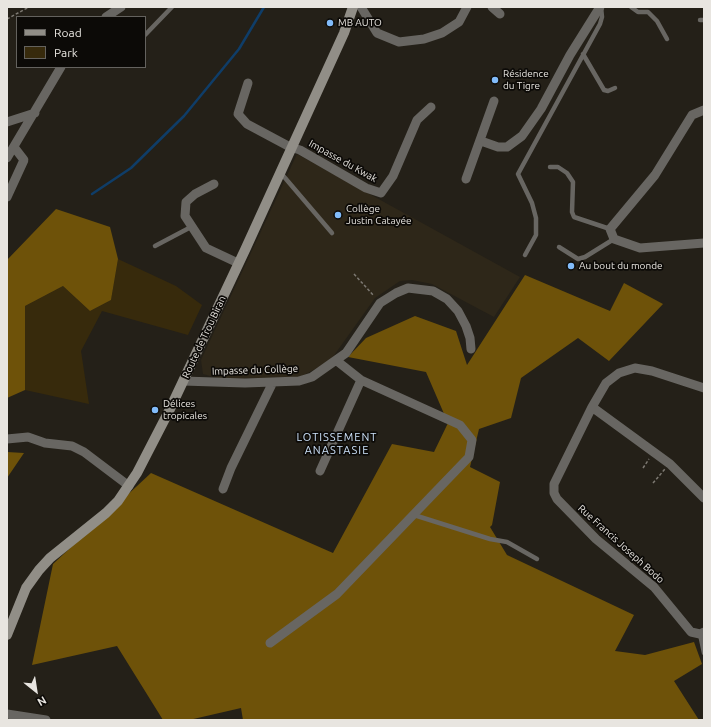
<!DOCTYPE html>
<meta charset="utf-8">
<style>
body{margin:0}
#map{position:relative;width:711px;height:727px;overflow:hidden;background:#242018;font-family:Ubuntu,sans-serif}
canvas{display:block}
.frame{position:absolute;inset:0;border:8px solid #e8e5e0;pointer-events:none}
.legend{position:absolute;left:16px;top:16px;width:130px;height:52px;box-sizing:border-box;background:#0c0a07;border:1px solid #64625e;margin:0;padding:5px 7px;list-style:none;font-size:12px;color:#e8e5e0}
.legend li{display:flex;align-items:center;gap:8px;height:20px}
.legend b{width:20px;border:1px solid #64625e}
.north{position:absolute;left:16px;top:671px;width:40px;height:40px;-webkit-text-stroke:3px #0c0a07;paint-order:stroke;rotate:150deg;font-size:11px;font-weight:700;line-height:16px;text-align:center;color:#e8e5e0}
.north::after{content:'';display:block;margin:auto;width:14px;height:18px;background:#e8e5e0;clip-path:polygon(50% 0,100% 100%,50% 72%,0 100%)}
</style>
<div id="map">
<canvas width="711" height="727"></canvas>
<div class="frame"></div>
<ul class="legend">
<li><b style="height:5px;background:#918e87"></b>Road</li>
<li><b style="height:11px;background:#372a0c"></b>Park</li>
</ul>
<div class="north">N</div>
</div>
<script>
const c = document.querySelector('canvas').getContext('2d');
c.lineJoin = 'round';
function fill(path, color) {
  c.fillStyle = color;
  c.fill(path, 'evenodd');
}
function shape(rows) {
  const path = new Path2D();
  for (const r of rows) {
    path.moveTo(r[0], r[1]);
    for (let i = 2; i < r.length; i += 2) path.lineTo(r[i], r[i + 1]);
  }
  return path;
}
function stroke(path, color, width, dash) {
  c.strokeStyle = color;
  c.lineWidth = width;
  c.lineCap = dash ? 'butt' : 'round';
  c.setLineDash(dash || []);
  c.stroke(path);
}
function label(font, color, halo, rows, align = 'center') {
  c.font = font + ' Ubuntu,sans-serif';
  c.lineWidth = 3.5;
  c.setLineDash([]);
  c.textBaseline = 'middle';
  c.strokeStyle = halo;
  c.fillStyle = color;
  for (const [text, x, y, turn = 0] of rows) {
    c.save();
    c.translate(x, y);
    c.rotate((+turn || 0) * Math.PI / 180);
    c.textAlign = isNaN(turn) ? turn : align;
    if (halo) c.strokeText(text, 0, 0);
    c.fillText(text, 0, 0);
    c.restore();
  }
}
fill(shape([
 [297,154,520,277,494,317,432,284,412,280,400,281,375,298,330,361,300,377,221,379,203,374,201,360]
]), '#2e2719');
fill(shape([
 [118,259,176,286,202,305,188,335,102,311,81,351,89,404,25,390,25,306,63,286,90,311,111,300]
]), '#372a0c');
fill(shape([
 [56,209,110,227,118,259,111,300,90,311,63,286,25,306,25,390,7,398,7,260],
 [525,275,610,311,624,283,663,304,609,361,578,338,521,378,511,418,479,429,470,467,500,482,492,525,490,527,507,555,634,615,615,651,645,655,694,642,702,664,674,681,699,720,243,720,241,708,189,720,163,720,117,646,32,665,53,564,151,473,333,553,392,444,434,452,448,423,426,372,348,357,366,338,415,316,456,331,467,365],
 [7,452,24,453,7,478]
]), '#6e5209');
stroke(shape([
 [92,194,131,168,184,116,239,49,264,7]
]), '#0f3d68', 2.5);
stroke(shape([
 [7,19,29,7],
 [354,274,374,296],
 [643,468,649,459],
 [653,483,665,469]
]), '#7d7972', 1.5, [3, 2]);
stroke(shape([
 [631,7,638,12,648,12,657,21,667,39],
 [700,20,704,20],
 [145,35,172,7],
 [583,54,604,90,608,91,615,88],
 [550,167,558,167,567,173,573,182,572,212,574,217,610,229],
 [280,172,332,233],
 [155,246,191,227],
 [559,247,578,259,585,257,614,239],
 [525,255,536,235,536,218,532,203,518,174,600,24,602,17,601,7],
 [414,515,490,539,507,542,537,559],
 [700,634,704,653]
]), '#686662', 4.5);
stroke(shape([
 [361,7,377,33,399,42,424,39,442,33,459,22,467,7],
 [492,7,500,14],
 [106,17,121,7],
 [248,83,238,114,247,124,290,147,300,150,366,188,381,193,393,176,417,120,431,107],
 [704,110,692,115,655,175,610,229,614,239,640,248,704,243],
 [7,122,35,113],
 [481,141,498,147,507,147,522,136,541,109,570,55,600,7],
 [7,158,61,67],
 [466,179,494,101],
 [214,184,195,194,186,202,185,216,206,248,238,263],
 [7,197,24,160,14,147],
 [183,381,245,383,299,381,312,377,346,353,380,303,396,293,408,288,433,291,447,299,458,311,466,326,470,338,471,349],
 [704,388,652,371,635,368,619,373,606,383,592,407,554,484,554,493,557,499,596,539,654,587,691,632,700,634,704,632],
 [592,407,670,464,704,498],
 [7,439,28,437,45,443,72,446,84,452,129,486],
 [320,471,361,380],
 [223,489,231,468,273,382],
 [270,643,337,594,469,457,472,440,460,425,361,380,337,361],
 [7,714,46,720]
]), '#686662', 9);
stroke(shape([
 [7,635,26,588,39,570,50,558,106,513,118,501,137,473,169,411,245,250,344,33,353,7]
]), '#918e87', 10);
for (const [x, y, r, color] of [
 [330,23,4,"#82bcfa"],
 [495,80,4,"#82bcfa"],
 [338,215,4,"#82bcfa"],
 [571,266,4,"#82bcfa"],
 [155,410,4,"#82bcfa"]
]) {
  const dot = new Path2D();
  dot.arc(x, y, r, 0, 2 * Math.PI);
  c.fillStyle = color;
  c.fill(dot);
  stroke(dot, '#0c0a07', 1.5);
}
label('10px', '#e8e5e0', '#0c0a07', [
 ["MB AUTO",338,23],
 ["Résidence",503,74],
 ["du Tigre",503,86],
 ["Collège",346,209],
 ["Justin Catayée",346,221],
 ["Au bout du monde",579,266],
 ["Délices",163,404],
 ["tropicales",163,416]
], 'left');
label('10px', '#e8e5e0', '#0c0a07', [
 ["Impasse du Kwak",343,161,29],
 ["Route de Trou Biran",204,337,-65],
 ["Impasse du Collège",255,370,-2],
 ["Rue Francis Joseph Bodo",621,544,42]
]);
c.letterSpacing = '1px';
label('11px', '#cee3fb', '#0c0a07', [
 ["LOTISSEMENT",337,437],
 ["ANASTASIE",337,450]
]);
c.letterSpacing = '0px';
</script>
